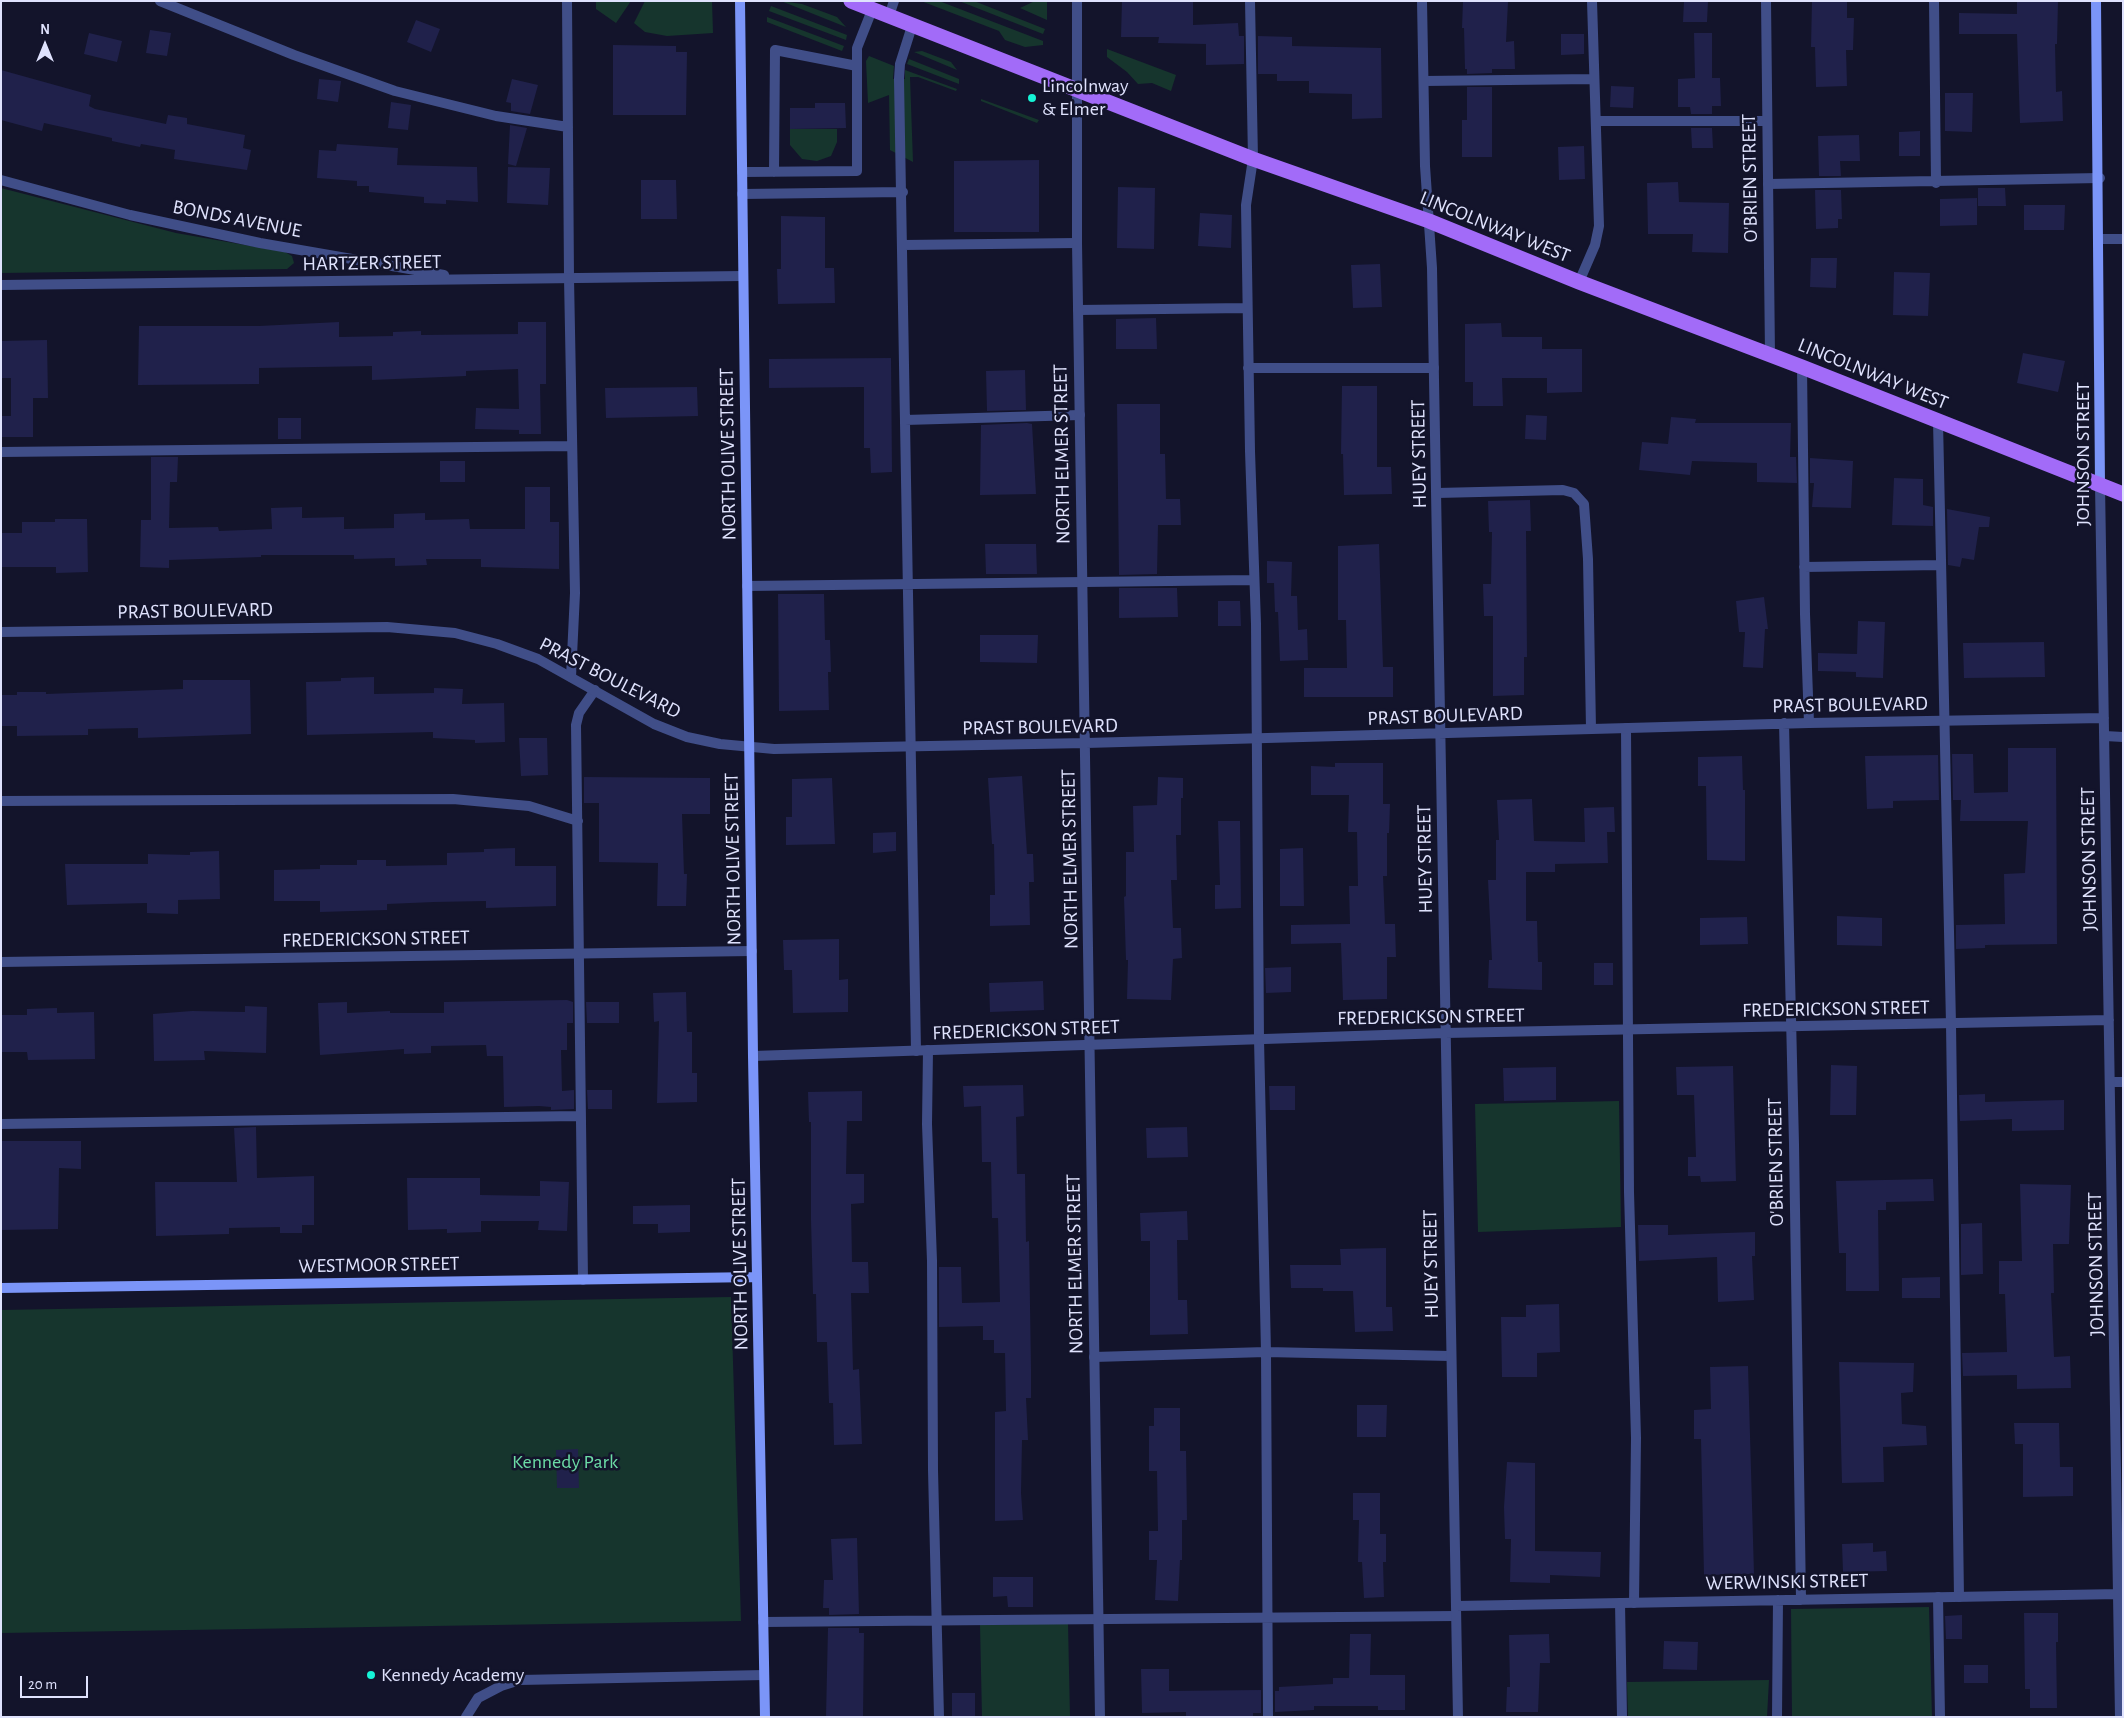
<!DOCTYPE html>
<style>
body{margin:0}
#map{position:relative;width:2124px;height:1718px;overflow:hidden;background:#13142b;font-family:"Alegreya Sans",sans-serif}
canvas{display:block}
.frame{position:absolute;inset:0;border:2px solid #dfe2fd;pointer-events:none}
.north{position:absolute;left:20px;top:20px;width:50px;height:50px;-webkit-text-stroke:4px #13142b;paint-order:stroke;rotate:0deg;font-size:14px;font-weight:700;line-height:20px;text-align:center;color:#dfe2fd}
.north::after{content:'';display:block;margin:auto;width:18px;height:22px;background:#dfe2fd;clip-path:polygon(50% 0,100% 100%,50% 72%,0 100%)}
.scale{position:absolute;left:20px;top:1676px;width:68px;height:22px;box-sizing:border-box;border:2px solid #dfe2fd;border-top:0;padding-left:6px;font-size:15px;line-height:18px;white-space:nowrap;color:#dfe2fd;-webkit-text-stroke:4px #13142b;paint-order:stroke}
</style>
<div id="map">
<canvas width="2124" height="1718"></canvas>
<div class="frame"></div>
<div class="north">N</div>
<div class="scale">20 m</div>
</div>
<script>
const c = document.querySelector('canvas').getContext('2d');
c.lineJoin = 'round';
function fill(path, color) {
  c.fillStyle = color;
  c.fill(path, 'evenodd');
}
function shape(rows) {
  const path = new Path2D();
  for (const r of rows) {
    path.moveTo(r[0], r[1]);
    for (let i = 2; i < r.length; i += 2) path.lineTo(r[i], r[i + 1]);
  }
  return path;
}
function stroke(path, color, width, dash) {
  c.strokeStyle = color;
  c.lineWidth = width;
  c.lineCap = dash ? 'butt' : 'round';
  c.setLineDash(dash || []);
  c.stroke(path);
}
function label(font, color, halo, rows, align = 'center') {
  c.font = font + ' "Alegreya Sans",sans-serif';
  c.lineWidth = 5;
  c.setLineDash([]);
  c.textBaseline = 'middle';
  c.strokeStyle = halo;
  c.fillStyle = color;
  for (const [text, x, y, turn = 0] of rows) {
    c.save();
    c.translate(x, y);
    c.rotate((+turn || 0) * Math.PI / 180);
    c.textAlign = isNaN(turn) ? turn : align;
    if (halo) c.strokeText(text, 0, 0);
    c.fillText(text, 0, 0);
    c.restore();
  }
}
fill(shape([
 [596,1,631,1,616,23,596,9],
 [645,1,712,1,713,33,667,36,645,32,634,23],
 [781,1,802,4,837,17,846,27],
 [921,1,939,1,1043,41,1043,45,1025,47,1005,40,999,31],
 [959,1,974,1,1045,29,1043,34],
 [1035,1,1047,1,1047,20,1020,8],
 [771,6,847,35,846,40,769,11],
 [767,17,844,46,842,51,767,22],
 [1107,49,1176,75,1171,91,1152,83,1138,84,1127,72,1107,57],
 [922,51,951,62,957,70,914,52],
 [869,56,894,66,893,79,905,79,905,70,957,89,956,91,918,77,910,77,913,162,890,150,889,95,868,103,866,61],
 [909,59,959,79,959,84,907,64],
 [981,99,1039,120,1037,123,981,101],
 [790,129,837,129,837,142,831,156,817,161,802,159,790,145],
 [1,188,176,233,285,252,292,256,294,263,287,269,1,273],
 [1619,1101,1621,1227,1478,1232,1475,1104],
 [731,1297,741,1621,1,1633,1,1310],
 [1929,1607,1932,1717,1792,1717,1791,1609],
 [1068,1623,1070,1717,982,1717,980,1625],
 [1769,1680,1767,1717,1628,1717,1627,1682]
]), '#16352d');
fill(shape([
 [1122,1,1193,1,1193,25,1238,23,1239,36,1244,36,1244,64,1206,65,1206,44,1158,43,1159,37,1121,37],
 [1463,1,1508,2,1506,42,1514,41,1515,69,1492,69,1492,73,1467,74,1467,69,1465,69,1464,28,1462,28],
 [1684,1,1708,1,1707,22,1683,22],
 [1812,1,1847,1,1847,18,1854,18,1853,50,1846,50,1847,86,1816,87,1815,47,1811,47],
 [2017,1,2058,1,2057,44,2055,44,2056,92,2062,91,2063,121,2020,123,2017,34,1959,34,1959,13,2017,14],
 [416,20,440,29,431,52,407,42],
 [150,30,171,33,167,56,146,53],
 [89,33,122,41,117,62,84,54],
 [1694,33,1712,33,1712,78,1720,78,1721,106,1712,106,1712,114,1691,114,1690,107,1678,107,1678,79,1695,78],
 [1561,34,1584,34,1584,54,1561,55],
 [1258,36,1292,37,1292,46,1381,48,1382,118,1352,119,1352,94,1309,93,1309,81,1277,81,1277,74,1258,74],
 [613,45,676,46,676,52,687,52,686,115,613,115],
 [1,70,91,95,89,106,95,109,166,124,168,115,187,118,187,124,245,135,243,148,251,150,247,170,174,159,175,150,141,144,140,147,112,141,112,138,44,123,42,131,1,120],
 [319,79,341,81,338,102,317,99],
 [512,79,538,85,530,114,511,111,511,103,506,102],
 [1611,86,1634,87,1633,108,1610,107],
 [1467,87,1492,87,1492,157,1462,157,1462,120,1467,120],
 [1945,93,1973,93,1972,132,1945,131],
 [391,102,411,105,408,130,388,128],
 [815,103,845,103,846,128,790,129,790,108,815,108],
 [510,125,527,128,516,166,508,164],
 [1691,128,1712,128,1713,148,1692,148],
 [1920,131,1920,156,1899,156,1899,132],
 [1859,135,1860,161,1840,161,1841,176,1819,176,1818,136],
 [337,144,398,148,397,165,477,167,478,202,446,200,446,204,424,203,424,197,369,192,369,186,357,186,357,181,317,178,319,150,336,151],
 [1584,146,1585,179,1559,180,1558,147],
 [1039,160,1039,232,954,232,954,161],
 [508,167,550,168,548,205,507,203],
 [641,180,676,180,677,219,641,219],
 [1678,182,1679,202,1729,203,1728,253,1692,252,1693,234,1648,234,1647,183],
 [1118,187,1155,188,1154,249,1117,248],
 [1978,188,2005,188,2006,206,1978,206],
 [1815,190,1841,190,1842,219,1838,219,1838,228,1816,229],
 [1977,198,1977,225,1940,226,1940,199],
 [2024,205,2065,205,2064,230,2024,230],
 [1200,213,1232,215,1231,248,1198,246],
 [781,216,825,217,825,268,834,268,835,303,778,304,777,269,781,269],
 [1811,258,1837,258,1836,288,1810,287],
 [1380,264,1382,307,1353,308,1351,265],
 [1894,272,1930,273,1928,316,1893,315],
 [1156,318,1157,349,1116,349,1116,319],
 [339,322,339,337,393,336,393,332,421,331,421,335,518,334,518,322,546,322,546,384,540,384,541,434,519,434,519,430,475,429,476,408,519,409,518,369,466,371,466,376,372,380,372,366,259,368,259,384,138,385,139,326,259,326],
 [1501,323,1502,337,1542,337,1542,349,1582,349,1582,392,1547,393,1547,378,1502,378,1503,406,1473,406,1473,382,1465,382,1465,324],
 [47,340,48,398,33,398,33,437,1,437,1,416,11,416,11,378,1,378,1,341],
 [2023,353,2065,361,2058,392,2017,383],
 [891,358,892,472,871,473,870,448,864,448,864,387,769,388,769,359],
 [1025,370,1026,410,987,411,986,371],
 [1342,386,1377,386,1377,467,1391,467,1392,494,1344,495,1343,454,1341,454],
 [697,387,698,416,606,418,605,388],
 [1117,404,1160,404,1160,454,1165,454,1166,499,1180,499,1181,525,1158,525,1157,574,1119,575],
 [1526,415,1547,416,1546,440,1525,439],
 [1671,417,1696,419,1695,423,1791,423,1790,457,1796,457,1797,483,1757,482,1757,463,1692,461,1690,475,1639,470,1642,442,1668,444],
 [278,418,301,418,301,439,278,439],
 [1027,423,1032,424,1036,494,980,495,981,425],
 [151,457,178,457,177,482,170,482,169,528,218,527,219,531,272,529,271,508,302,507,302,518,344,517,344,529,394,528,394,514,425,513,425,520,469,519,470,529,525,529,525,487,550,487,550,522,559,522,559,569,481,567,481,559,426,559,427,565,395,566,395,558,354,559,354,555,261,555,261,557,169,560,169,568,140,567,141,520,151,520],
 [1810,458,1853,461,1851,508,1812,507,1814,483,1810,483],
 [440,461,465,461,465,482,440,482],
 [1894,478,1923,479,1923,505,1933,507,1933,526,1892,525],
 [1530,500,1531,531,1526,531,1527,657,1524,657,1524,695,1493,696,1493,616,1484,616,1483,584,1491,584,1492,532,1489,532,1488,501],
 [1947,509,1990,517,1989,527,1979,527,1974,560,1962,558,1960,567,1948,565],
 [55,519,87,519,88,572,56,573,56,567,1,567,1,533,22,533,22,522,55,522],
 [985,544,1036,544,1037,574,986,574],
 [1379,544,1383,667,1393,667,1393,697,1304,697,1304,668,1347,668,1346,620,1338,620,1338,546],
 [1267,561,1292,562,1291,596,1297,596,1298,630,1307,629,1308,660,1280,661,1278,612,1275,612,1274,583,1267,583],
 [1119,588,1177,588,1178,617,1119,618],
 [778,594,824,594,825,640,830,640,831,672,828,672,829,710,779,711],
 [1764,597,1768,629,1765,629,1763,668,1743,667,1745,632,1739,632,1736,601],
 [1218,601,1240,601,1241,626,1218,626],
 [1858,621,1885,622,1883,678,1856,677,1856,672,1818,671,1818,653,1857,654],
 [980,635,1038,635,1037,663,980,662],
 [2044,642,2045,677,1964,678,1963,643],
 [374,677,374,694,434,693,434,688,463,689,462,704,504,703,505,742,475,743,475,740,433,738,433,732,307,735,306,682,341,681,341,678],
 [183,680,250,680,251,734,138,738,138,728,88,729,88,735,17,736,17,726,1,726,1,695,17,695,17,692,46,692,46,694,183,689],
 [519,738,547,738,548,775,521,776],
 [2008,748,2056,748,2057,944,1985,945,1985,948,1956,949,1956,925,2005,924,2004,874,2025,873,2028,821,1960,821,1961,800,1953,800,1952,754,1973,754,1974,793,2008,792],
 [1938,755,1939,800,1893,801,1893,808,1867,809,1865,756],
 [1742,756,1743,790,1745,790,1745,861,1707,860,1706,786,1698,786,1698,757],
 [1335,763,1383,763,1383,804,1390,804,1389,833,1387,833,1387,876,1383,876,1385,924,1395,924,1396,957,1387,957,1387,999,1343,1000,1341,943,1291,944,1291,925,1350,924,1349,886,1358,886,1357,832,1348,832,1349,795,1311,795,1311,766,1335,767],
 [1022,776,1027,854,1033,854,1034,882,1029,882,1030,925,990,926,990,895,995,895,994,844,992,844,988,778],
 [584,777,710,778,710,814,682,814,684,874,687,874,686,906,657,906,658,863,599,862,599,803,584,803],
 [1158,777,1183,778,1183,798,1181,798,1181,835,1176,835,1177,880,1171,880,1173,928,1181,928,1182,958,1173,959,1171,1000,1127,999,1128,960,1126,960,1124,897,1126,896,1126,852,1134,852,1133,806,1157,805],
 [832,778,835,844,786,845,786,817,792,817,792,779],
 [1532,799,1534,841,1585,842,1584,808,1614,807,1615,832,1607,832,1608,863,1555,864,1555,872,1526,872,1526,921,1537,921,1538,962,1542,962,1542,990,1488,988,1489,960,1492,960,1488,880,1496,880,1496,840,1499,840,1497,800],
 [1218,821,1240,821,1241,908,1215,909,1215,885,1220,885],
 [896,832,896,851,873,853,873,833],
 [515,848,515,866,556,866,556,906,486,908,486,901,434,902,387,904,387,910,320,912,320,901,274,901,274,870,320,869,320,865,357,865,357,860,386,860,386,866,447,865,447,853,484,852,484,849],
 [1303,848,1304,906,1280,906,1280,849],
 [219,851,220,899,178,900,178,914,147,913,147,903,67,905,65,864,148,864,148,854,190,855,190,852],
 [1837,916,1882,918,1882,946,1837,945],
 [1747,917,1748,944,1700,945,1700,918],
 [839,939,839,980,848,979,848,1012,793,1013,792,970,784,970,783,940],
 [1594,963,1613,963,1613,985,1594,985],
 [1291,967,1291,992,1266,993,1265,968],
 [1043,981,1044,1010,990,1012,989,983],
 [686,992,687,1032,692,1032,692,1073,697,1073,697,1102,657,1103,659,1021,654,1022,653,993],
 [567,1000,573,1002,573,1023,567,1023,567,1050,561,1050,562,1091,574,1090,574,1109,551,1110,551,1107,539,1106,504,1107,503,1056,487,1056,486,1045,431,1046,431,1053,404,1054,404,1049,320,1055,318,1003,347,1002,347,1013,390,1011,390,1013,444,1013,444,1002],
 [586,1002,619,1002,619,1023,587,1023],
 [245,1006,267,1007,266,1053,204,1051,205,1060,154,1061,153,1014,192,1011,245,1012],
 [57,1008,57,1013,94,1012,95,1059,28,1060,27,1052,1,1052,1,1015,27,1015,27,1009],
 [1831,1065,1857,1066,1856,1115,1830,1115],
 [1733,1066,1736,1181,1701,1182,1700,1176,1688,1176,1688,1157,1696,1157,1694,1095,1677,1095,1676,1067],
 [1556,1067,1556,1100,1504,1101,1503,1068],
 [1023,1085,1024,1116,1016,1117,1017,1174,1025,1174,1026,1242,1029,1241,1031,1369,1031,1398,1026,1398,1028,1440,1022,1440,1021,1493,1023,1520,995,1521,995,1412,1006,1411,1005,1353,994,1353,994,1340,983,1340,983,1326,939,1327,939,1267,961,1267,962,1303,1000,1302,998,1218,992,1218,991,1162,982,1162,981,1106,964,1107,963,1086],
 [1269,1086,1295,1086,1295,1110,1270,1110],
 [587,1090,612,1090,612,1109,588,1109],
 [862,1091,862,1121,847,1121,846,1174,864,1174,864,1203,851,1204,852,1262,868,1262,869,1293,851,1293,853,1370,859,1369,862,1444,834,1445,833,1403,829,1403,827,1342,817,1342,816,1294,813,1294,811,1220,811,1122,809,1122,808,1092],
 [1985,1094,1985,1102,2064,1100,2064,1130,2012,1131,2012,1119,1960,1121,1959,1095],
 [256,1127,257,1178,314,1176,314,1225,302,1225,302,1233,280,1233,280,1227,229,1228,229,1234,156,1236,155,1182,237,1182,234,1128],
 [1187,1127,1188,1157,1147,1158,1146,1128],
 [1,1141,81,1141,81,1169,59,1168,58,1229,1,1230],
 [407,1178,480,1178,480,1195,540,1196,540,1181,569,1182,567,1231,538,1230,539,1221,481,1221,481,1232,447,1233,447,1229,408,1230],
 [1933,1179,1934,1201,1886,1202,1886,1210,1878,1210,1879,1291,1846,1291,1846,1253,1839,1253,1836,1181],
 [2020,1184,2071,1185,2069,1244,2053,1244,2054,1293,2051,1293,2054,1357,2070,1356,2071,1388,2017,1389,2017,1375,1963,1376,1962,1353,2007,1352,2005,1294,1999,1294,1999,1261,2022,1261],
 [690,1205,690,1232,658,1233,658,1224,633,1224,633,1206],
 [1187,1211,1188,1240,1177,1240,1178,1300,1187,1300,1188,1334,1150,1335,1150,1241,1141,1241,1140,1213],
 [1982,1223,1983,1274,1961,1275,1961,1224],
 [1638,1225,1668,1225,1668,1235,1755,1232,1755,1256,1752,1256,1754,1300,1718,1302,1717,1257,1639,1261],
 [1386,1248,1386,1307,1392,1307,1393,1331,1355,1332,1353,1291,1323,1291,1323,1288,1291,1288,1290,1265,1341,1265,1340,1249],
 [1940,1277,1940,1298,1902,1298,1902,1278],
 [1559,1304,1560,1352,1537,1353,1537,1377,1502,1377,1501,1317,1526,1317,1526,1305],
 [1839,1362,1914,1363,1913,1392,1901,1393,1902,1424,1926,1426,1927,1445,1883,1447,1884,1482,1842,1483],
 [1748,1366,1754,1574,1704,1575,1701,1439,1694,1439,1694,1410,1711,1409,1710,1367],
 [1357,1405,1387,1405,1386,1437,1357,1437],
 [1154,1408,1180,1408,1180,1451,1186,1451,1187,1520,1182,1520,1182,1560,1180,1560,1178,1601,1155,1600,1157,1560,1149,1560,1149,1531,1158,1531,1157,1471,1149,1471,1149,1426,1154,1426],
 [2014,1423,2059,1423,2060,1467,2073,1467,2073,1496,2023,1497,2023,1444,2015,1444],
 [578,1449,579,1488,557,1488,556,1450],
 [1507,1462,1535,1463,1535,1551,1601,1552,1600,1577,1550,1575,1550,1583,1510,1582,1511,1539,1505,1539,1504,1507],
 [1353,1493,1380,1493,1380,1534,1386,1534,1386,1562,1383,1562,1384,1597,1364,1598,1362,1562,1358,1562,1359,1520,1353,1520],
 [857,1538,859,1614,829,1615,829,1608,823,1608,824,1580,833,1580,831,1539],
 [1873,1543,1873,1552,1886,1551,1887,1571,1843,1572,1842,1544],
 [993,1577,1033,1577,1033,1607,1008,1607,1007,1596,993,1597],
 [2024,1613,2058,1613,2058,1642,2056,1642,2057,1708,2030,1708,2030,1689,2025,1689],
 [1962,1615,1962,1639,1946,1639,1945,1616],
 [828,1628,859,1628,859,1633,864,1633,863,1717,826,1717],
 [1350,1634,1371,1634,1370,1675,1405,1675,1405,1710,1378,1710,1378,1706,1314,1706,1314,1710,1275,1712,1275,1691,1279,1691,1279,1687,1333,1684,1333,1678,1349,1678],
 [1549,1634,1550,1663,1540,1663,1538,1712,1506,1712,1507,1687,1510,1687,1509,1635],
 [1664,1641,1698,1642,1697,1670,1663,1669],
 [1964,1665,1988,1665,1988,1683,1964,1683],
 [1141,1669,1169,1669,1169,1691,1261,1690,1261,1713,1253,1713,1253,1717,1186,1717,1186,1712,1142,1713],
 [952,1693,975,1693,975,1717,952,1717]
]), '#20214b');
stroke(shape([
 [160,1,294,55,395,91,496,116,568,127],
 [567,1,569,278,575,593,571,677],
 [1250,1,1253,159,1246,205,1250,451,1256,624,1259,1039,1266,1352,1268,1717],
 [1934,1,1936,183],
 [889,16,894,1],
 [912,26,900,64,899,79,916,1051],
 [1424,81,1593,79],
 [1596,121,1767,121],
 [742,172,857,171,857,48,872,10],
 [774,172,775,50,857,66],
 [1768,184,2100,178],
 [742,194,903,192],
 [903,245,1077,243],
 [1579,282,1595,245,1599,226,1592,1],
 [1078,310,1247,308],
 [1802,367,1805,614,1809,723],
 [1248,368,1434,368],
 [905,420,1080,415],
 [1938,421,1951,1024,1959,1597],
 [1,452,571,446],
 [1437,493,1563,490,1574,493,1584,504,1588,559,1591,729],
 [1804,567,1941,565],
 [747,586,1254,580],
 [1626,728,1629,1192,1636,1438,1634,1603],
 [2105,736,2123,737],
 [1,801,453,799,529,806,578,821],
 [928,1050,927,1124,932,1261,933,1470,939,1717],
 [2111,1082,2123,1082],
 [1,1124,579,1116],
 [583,1280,576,725,579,713,595,690],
 [1094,1357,1266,1352,1450,1356],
 [1938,1597,1940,1717],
 [1620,1603,1622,1717],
 [763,1622,1456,1616],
 [466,1717,478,1698,501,1686,520,1680,764,1675]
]), '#404e88', 10);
stroke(shape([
 [1077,1,1077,243,1100,1717],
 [1422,1,1425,166,1432,268,1458,1717],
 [1766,1,1770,355],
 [1,180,130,215,260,243,444,275],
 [2100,239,2123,239],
 [1,285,743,276],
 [2100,485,2120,1717],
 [1,632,387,627,455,633,497,644,538,659,654,724,687,737,720,744,774,749,1086,743,1809,723,2104,718],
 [1784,723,1794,1144,1801,1600],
 [1,962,752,951],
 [753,1056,1445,1033,2109,1020],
 [1456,1606,2119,1594],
 [1777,1717,1778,1600]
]), '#404e88', 10);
stroke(shape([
 [740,1,753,1056,765,1717],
 [2096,1,2100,485],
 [1,1288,757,1277]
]), '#7b95f8', 10);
stroke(shape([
 [851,1,1253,159,1429,221,1579,282,1802,367,2123,494]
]), '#a26bf8', 15);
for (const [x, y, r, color] of [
 [1032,98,5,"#15f3d6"],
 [371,1675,5,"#15f3d6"]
]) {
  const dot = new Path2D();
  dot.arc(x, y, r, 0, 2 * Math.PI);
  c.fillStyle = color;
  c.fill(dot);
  stroke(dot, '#13142b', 2);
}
label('20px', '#dfe2fd', '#13142b', [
 ["Lincolnway",1042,86],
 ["& Elmer",1042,109],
 ["Kennedy Academy",381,1675]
], 'left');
label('20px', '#dfe2fd', '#13142b', [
 ["O'BRIEN STREET",1750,178,-91],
 ["BONDS AVENUE",237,219,11],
 ["LINCOLNWAY WEST",1495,227,22],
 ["HARTZER STREET",372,263,-1],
 ["LINCOLNWAY WEST",1873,374,22],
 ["NORTH OLIVE STREET",728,454,-91],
 ["NORTH ELMER STREET",1062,454,-91],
 ["HUEY STREET",1419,454,-91],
 ["JOHNSON STREET",2083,454,-90],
 ["PRAST BOULEVARD",195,611,-1],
 ["PRAST BOULEVARD",610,678,27],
 ["PRAST BOULEVARD",1850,705,-1],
 ["PRAST BOULEVARD",1445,716,-2],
 ["PRAST BOULEVARD",1040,727,-1],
 ["NORTH OLIVE STREET",733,859,-91],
 ["NORTH ELMER STREET",1070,859,-91],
 ["HUEY STREET",1425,859,-91],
 ["JOHNSON STREET",2089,859,-91],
 ["FREDERICKSON STREET",376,939,-1],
 ["FREDERICKSON STREET",1836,1009,-1],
 ["FREDERICKSON STREET",1431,1017,-1],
 ["FREDERICKSON STREET",1026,1030,-2],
 ["O'BRIEN STREET",1776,1162,-91],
 ["NORTH OLIVE STREET",740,1264,-91],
 ["NORTH ELMER STREET",1075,1264,-91],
 ["HUEY STREET",1431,1264,-91],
 ["JOHNSON STREET",2096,1264,-91],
 ["WESTMOOR STREET",379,1265,-1],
 ["WERWINSKI STREET",1787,1582,-1]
]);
label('20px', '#6cdca6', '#13142b', [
 ["Kennedy Park",565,1462]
]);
</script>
